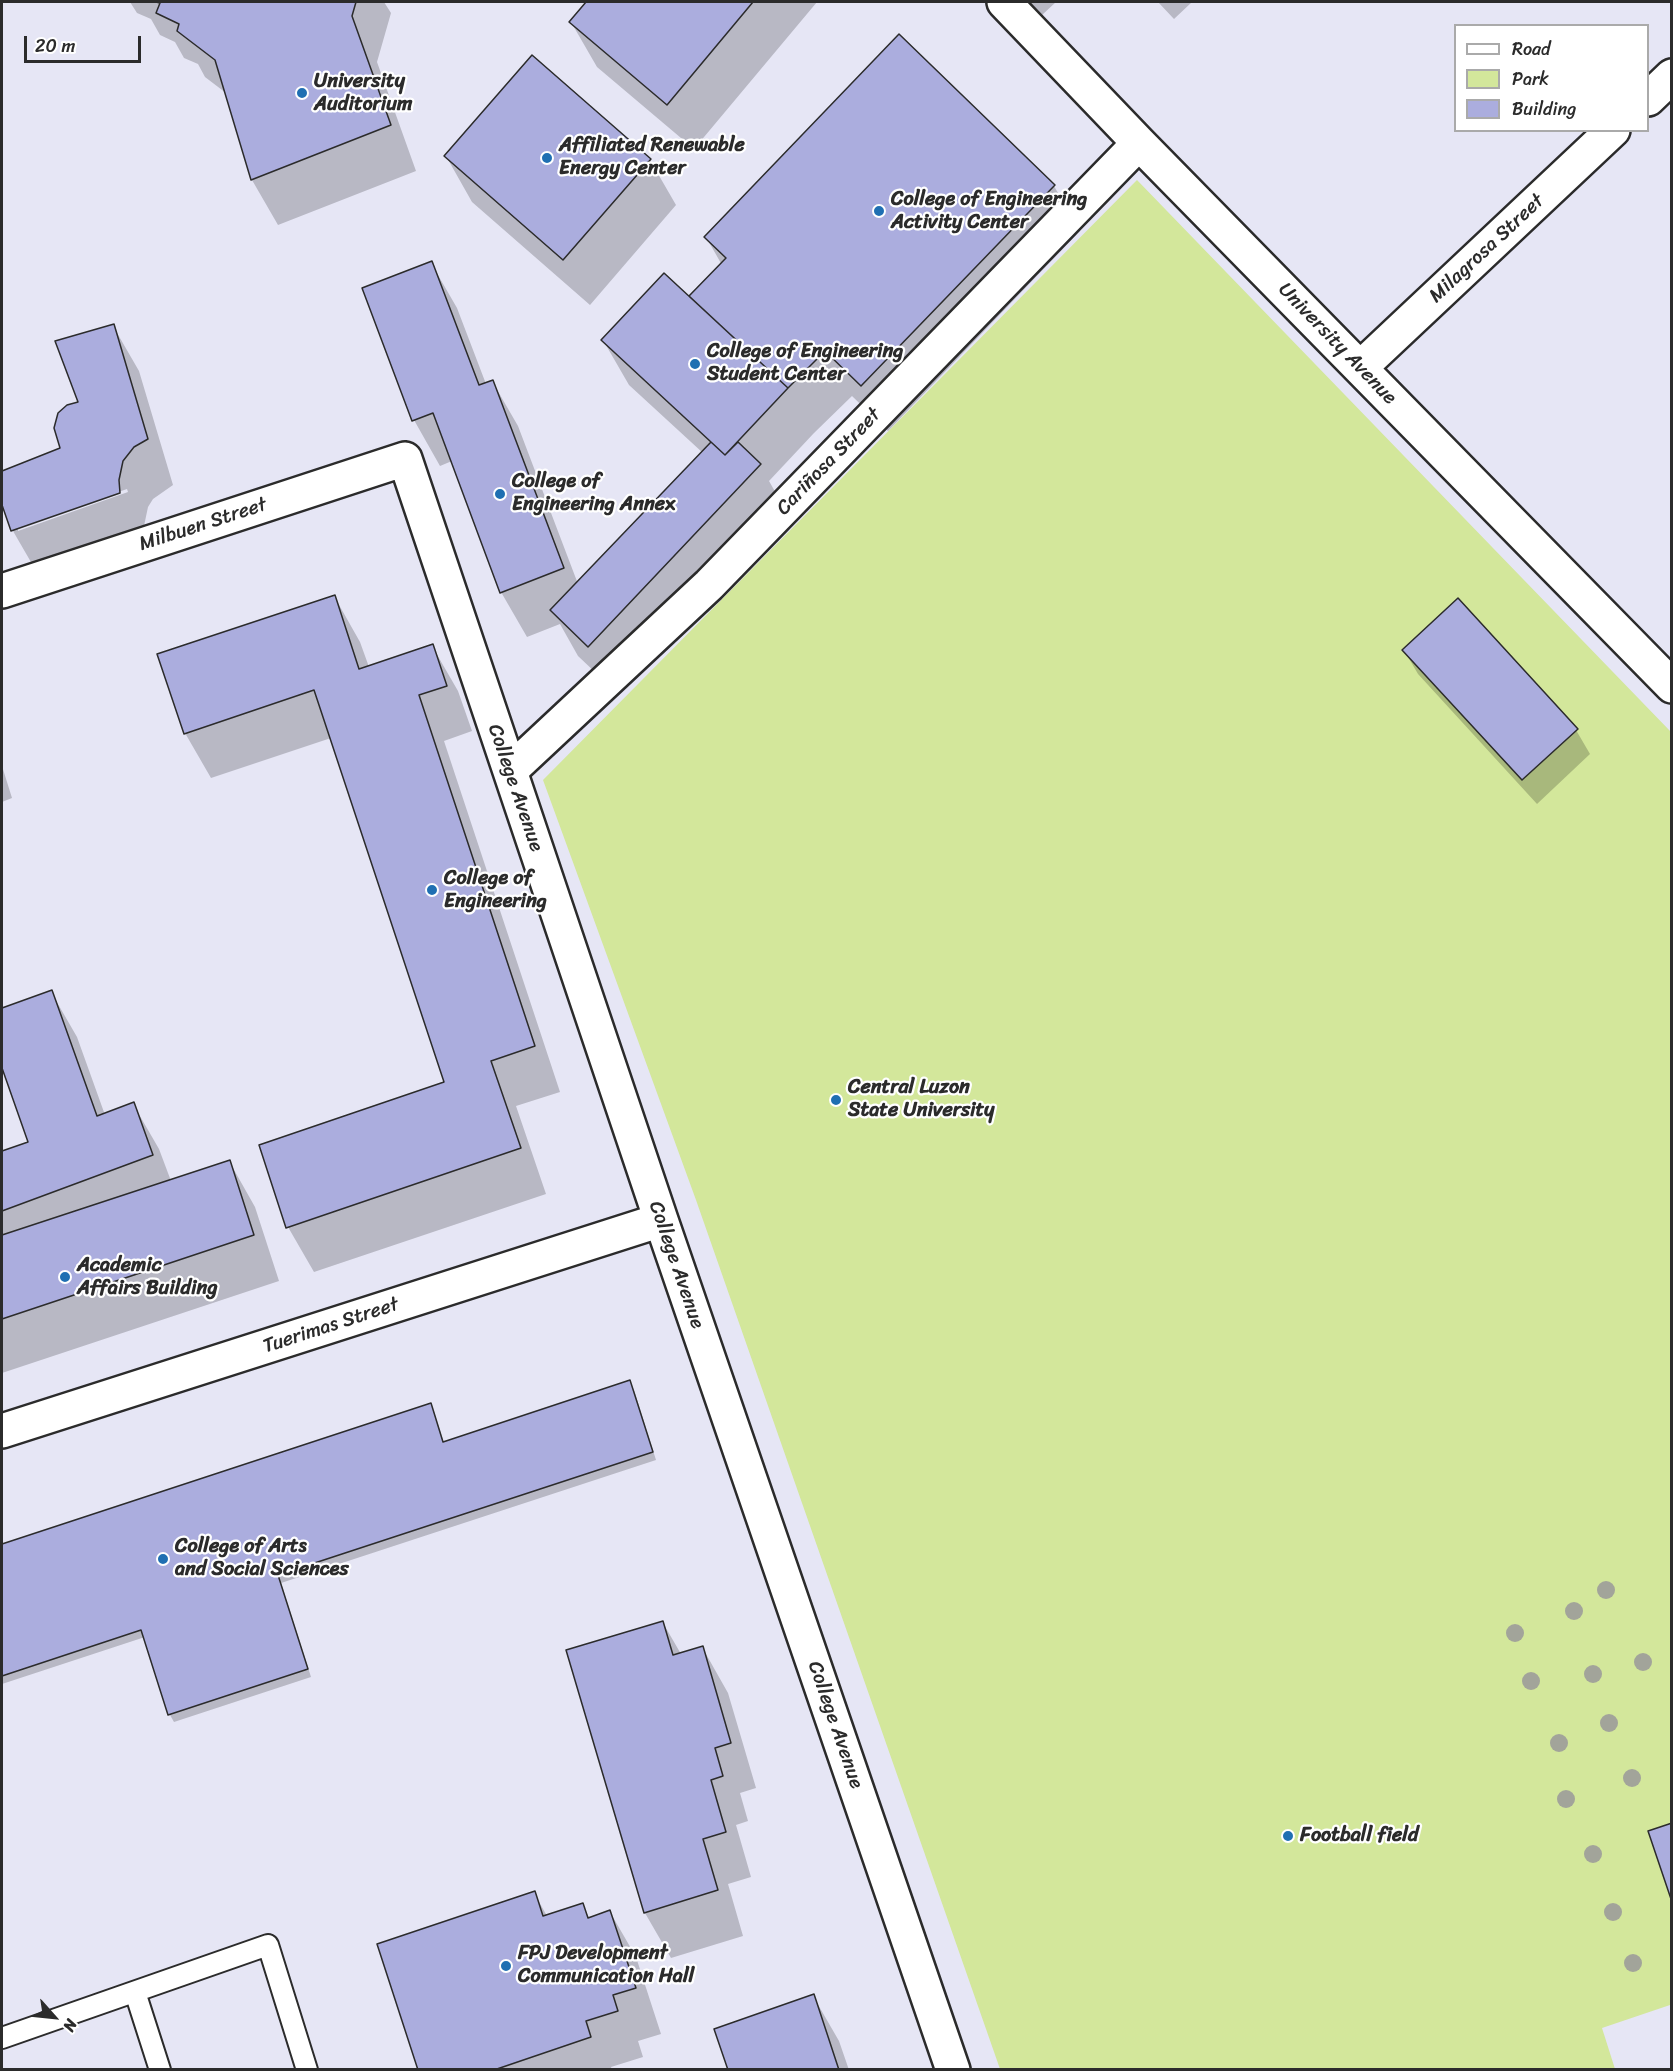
<!DOCTYPE html>
<meta charset="utf-8">
<style>
body{margin:0}
#map{position:relative;width:1673px;height:2071px;overflow:hidden;background:#fff;font-family:Sriracha,sans-serif}
canvas{display:block}
.frame{position:absolute;inset:0;border:3px solid #2b2b2b;pointer-events:none}
.legend{position:absolute;left:1454px;top:24px;width:195px;height:108px;box-sizing:border-box;background:#fff;border:2px solid #aaa;margin:0;padding:8px 10px;list-style:none;font-size:18px;color:#2b2b2b}
.legend li{display:flex;align-items:center;gap:12px;height:30px}
.legend b{width:30px;border:2px solid #aaa}
.north{position:absolute;left:24px;top:1987px;width:60px;height:60px;-webkit-text-stroke:4px #fff;paint-order:stroke;rotate:117deg;font-size:16px;font-weight:700;line-height:24px;text-align:center;color:#2b2b2b}
.north::after{content:'';display:block;margin:auto;width:21px;height:27px;background:#2b2b2b;clip-path:polygon(50% 0,100% 100%,50% 72%,0 100%)}
.scale{position:absolute;left:24px;top:36px;width:117px;height:27px;box-sizing:border-box;border:3px solid #2b2b2b;border-top:0;padding-left:8px;font-size:18px;line-height:21px;white-space:nowrap;color:#2b2b2b;-webkit-text-stroke:4px #fff;paint-order:stroke}
</style>
<div id="map">
<canvas width="1673" height="2071"></canvas>
<div class="frame"></div>
<ul class="legend">
<li><b style="height:8px;background:#fff"></b>Road</li>
<li><b style="height:16px;background:#d3e79b"></b>Park</li>
<li><b style="height:16px;background:#abadde"></b>Building</li>
</ul>
<div class="north">N</div>
<div class="scale">20 m</div>
</div>
<script>
const c = document.querySelector('canvas').getContext('2d');
c.lineJoin = 'round';
function fill(path, color) {
  c.fillStyle = color;
  c.fill(path, 'evenodd');
}
function shape(rows) {
  const path = new Path2D();
  for (const r of rows) {
    path.moveTo(r[0], r[1]);
    for (let i = 2; i < r.length; i += 2) path.lineTo(r[i], r[i + 1]);
  }
  return path;
}
function stroke(path, color, width, dash) {
  c.strokeStyle = color;
  c.lineWidth = width;
  c.lineCap = dash ? 'butt' : 'round';
  c.setLineDash(dash || []);
  c.stroke(path);
}
function label(font, color, halo, rows, align = 'center') {
  c.font = font + ' Sriracha,sans-serif';
  c.lineWidth = 4.5;
  c.setLineDash([]);
  c.textBaseline = 'middle';
  c.strokeStyle = halo;
  c.fillStyle = color;
  for (const [text, x, y, turn = 0] of rows) {
    c.save();
    c.translate(x, y);
    c.rotate((+turn || 0) * Math.PI / 180);
    c.textAlign = isNaN(turn) ? turn : align;
    if (halo) c.strokeText(text, 0, 0);
    c.fillText(text, 0, 0);
    c.restore();
  }
}
fill(shape([
 [2,2,1671,2,1671,2069,2,2069],
 [1456,26,1648,26,1648,130,1456,130]
]), '#e6e6f5');
fill(shape([
 [1137,180,1671,732,1672,2007,1670,2005,1602,2028,1615,2069,1000,2069,696,1200,543,780]
]), '#d3e79b');
fill(shape([
 [130,2,384,2,391,13,377,62,416,171,278,225,252,180,226,93,205,77,198,64,184,58,175,42,160,35,151,19,137,13],
 [588,2,817,2,694,149,597,67,571,22],
 [1029,2,1056,2,1042,15],
 [1158,2,1192,2,1174,19],
 [446,156,650,160,676,205,590,305,472,202],
 [1054,186,1080,231,888,431,852,396,814,433,769,481,786,511,615,691,578,656,560,624,527,637,501,592,452,461,440,466,414,420,364,288,431,263,457,308,486,384,492,381,518,426,578,584,703,453,629,385,603,340,689,298,722,265,706,237],
 [113,326,139,371,173,485,153,499,148,507,144,526,146,538,39,576,13,531,2,501,2,473,62,449],
 [127,489,128,492,18,531,18,527],
 [334,596,360,642,369,667,432,646,458,691,472,731,444,741,560,1092,516,1106,546,1194,314,1272,288,1227,446,1083,331,738,211,778,185,733],
 [1404,650,1576,730,1590,754,1537,804,1418,674],
 [2,766,12,798,2,802],
 [51,992,77,1037,105,1115,133,1104,159,1149,171,1181,229,1161,255,1207,279,1281,2,1373,2,1237,4,1236,2,1232,2,1153,30,1142,2,1064,2,1010],
 [629,1382,634,1390,656,1460,281,1583,311,1677,174,1722,170,1715,145,1637,2,1684,2,1546,430,1405,434,1412,444,1443],
 [663,1623,681,1654,702,1647,728,1693,756,1788,740,1793,748,1821,736,1825,751,1877,728,1884,743,1936,671,1958,645,1913,568,1651],
 [534,1893,547,1916,582,1905,590,1919,610,1912,636,1957,661,2034,638,2041,643,2057,611,2067,612,2070,420,2070],
 [813,1996,839,2041,849,2070,730,2070]
]), '#0003');
const building = shape([
 [156,2,356,2,352,16,391,125,251,180,215,60,177,31,179,24,156,13,160,3,156,2],
 [586,2,753,2,667,105,569,22,586,2],
 [899,34,1055,185,861,386,825,351,788,388,689,296,726,258,704,237,899,34],
 [532,55,651,159,563,260,444,156,532,55],
 [432,261,479,385,493,380,564,568,500,593,433,413,412,421,362,288,432,261],
 [664,273,788,388,725,455,601,340,664,273],
 [114,324,148,439,134,447,123,461,119,480,120,493,11,531,2,505,2,471,60,448,54,428,58,413,67,405,78,402,55,341,114,324],
 [711,442,725,455,738,442,761,464,588,647,550,610,711,442],
 [335,595,359,669,433,644,447,686,419,695,535,1046,491,1061,521,1148,286,1228,259,1145,444,1082,314,690,184,734,157,654,335,595],
 [1458,598,1578,729,1522,780,1402,650,1458,598],
 [52,990,97,1116,134,1102,153,1155,2,1211,2,1151,28,1142,2,1068,2,1008,52,990],
 [230,1160,254,1235,2,1319,2,1235,230,1160],
 [630,1380,653,1452,278,1575,308,1669,168,1715,141,1630,2,1676,2,1544,431,1403,443,1442,630,1380],
 [663,1621,673,1655,703,1646,731,1743,715,1748,723,1776,711,1780,726,1832,703,1839,718,1890,644,1913,566,1650,663,1621],
 [1672,1823,1672,1902,1648,1831,1672,1823],
 [535,1891,543,1916,583,1903,588,1918,610,1910,636,1988,613,1995,618,2011,586,2021,591,2037,494,2070,418,2070,377,1944,535,1891],
 [814,1994,839,2070,728,2070,714,2029,814,1994]
]);
fill(building, '#abadde');
stroke(building, '#2b2b2b', 1.5);
const service = shape([
 [135,1992,160,2070],
 [2,2038,268,1945,307,2070]
]);
const minor = shape([
 [1004,2,1139,143,1672,686],
 [1648,99,1672,76],
 [1360,368,1613,130],
 [2,591,405,459,661,1220,953,2070],
 [510,771,709,585,1139,143],
 [2,1431,661,1220]
]);
stroke(service, '#2b2b2b', 24);
stroke(minor, '#2b2b2b', 38);
stroke(service, '#fff', 20);
stroke(minor, '#fff', 33);
c.fillStyle = '#a2a49a';
for (const [x, y] of [
 [1606,1590],
 [1574,1611],
 [1515,1633],
 [1643,1662],
 [1593,1674],
 [1531,1681],
 [1609,1723],
 [1559,1743],
 [1632,1778],
 [1566,1799],
 [1593,1854],
 [1613,1912],
 [1633,1963]
]) {
  c.beginPath();
  c.arc(x, y, 9, 0, 2 * Math.PI);
  c.fill();
}
for (const [x, y, r, color] of [
 [302,93,6,"#1f6fb2"],
 [547,158,6,"#1f6fb2"],
 [879,211,6,"#1f6fb2"],
 [695,364,6,"#1f6fb2"],
 [500,494,6,"#1f6fb2"],
 [432,890,6,"#1f6fb2"],
 [836,1100,6,"#1f6fb2"],
 [65,1277,6,"#1f6fb2"],
 [163,1559,6,"#1f6fb2"],
 [1288,1836,6,"#1f6fb2"],
 [506,1966,6,"#1f6fb2"]
]) {
  const dot = new Path2D();
  dot.arc(x, y, r, 0, 2 * Math.PI);
  c.fillStyle = color;
  c.fill(dot);
  stroke(dot, '#fff', 2);
}
label('bold 20px', '#2b2b2b', '#fff', [
 ["University",314,82],
 ["Auditorium",314,105],
 ["Affiliated Renewable",559,146],
 ["Energy Center",559,169],
 ["College of Engineering",891,200],
 ["Activity Center",891,223],
 ["College of Engineering",707,352],
 ["Student Center",707,375],
 ["College of",512,482],
 ["Engineering Annex",512,505],
 ["College of",444,879],
 ["Engineering",444,902],
 ["Central Luzon",848,1088],
 ["State University",848,1111],
 ["Academic",77,1266],
 ["Affairs Building",77,1289],
 ["College of Arts",175,1547],
 ["and Social Sciences",175,1570],
 ["Football field",1300,1836],
 ["FPJ Development",518,1954],
 ["Communication Hall",518,1977]
], 'left');
label('20px', '#2b2b2b', '#fff', [
 ["Milagrosa Street",1487,249,-43],
 ["University Avenue",1337,344,46],
 ["Cariñosa Street",829,462,-46],
 ["Milbuen Street",203,525,-18],
 ["College Avenue",515,788,71],
 ["College Avenue",676,1265,71],
 ["Tuerimas Street",331,1326,-18],
 ["College Avenue",835,1725,71]
]);
</script>
